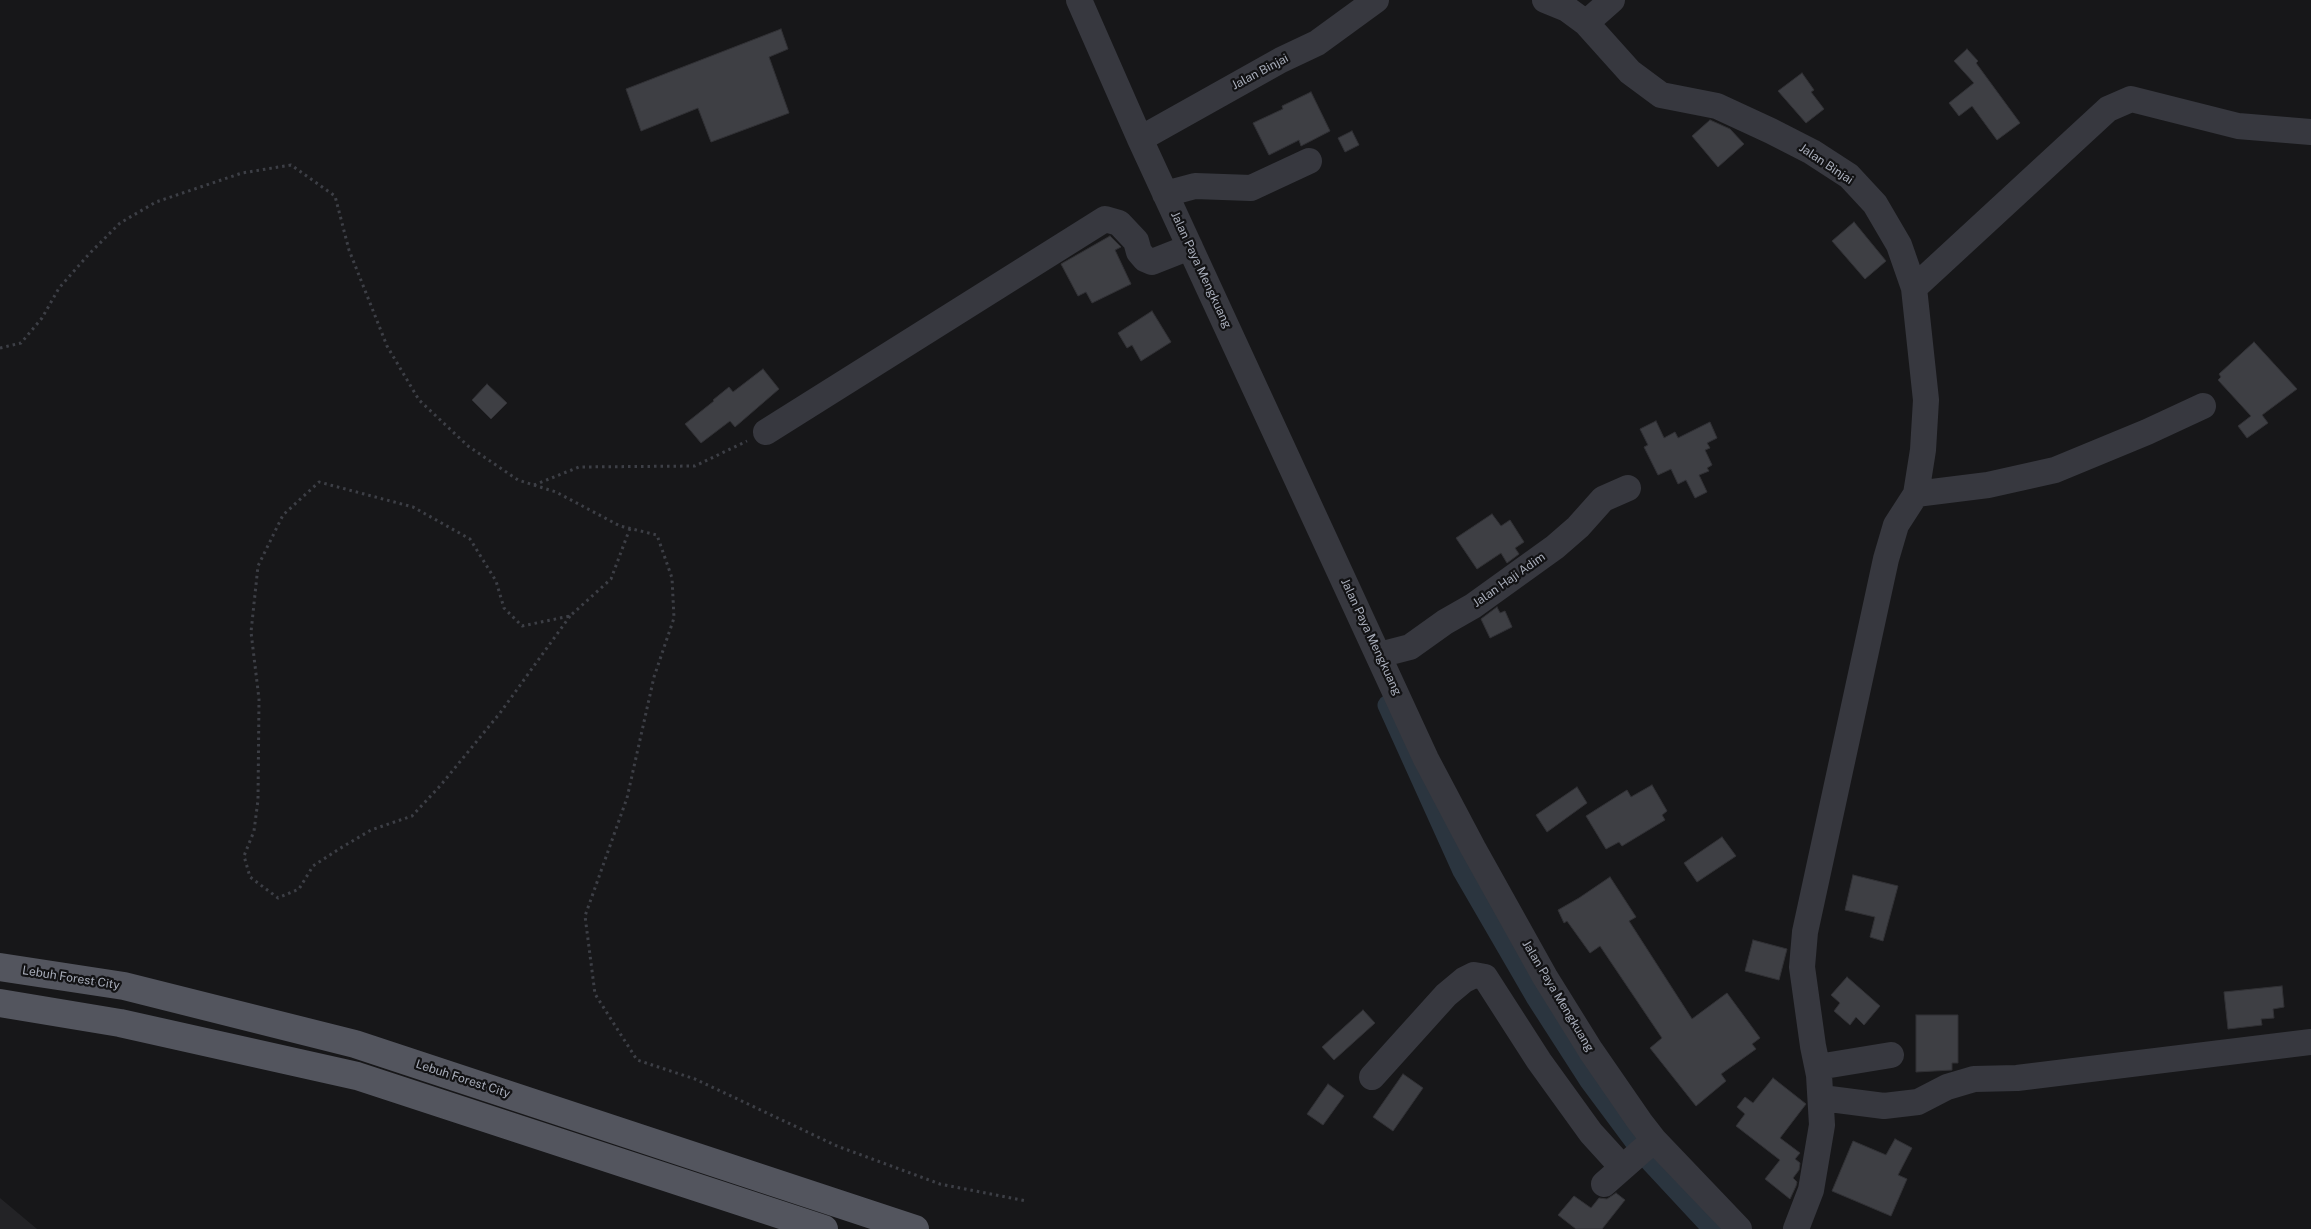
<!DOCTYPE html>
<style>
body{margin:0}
canvas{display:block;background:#171719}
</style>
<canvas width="2311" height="1229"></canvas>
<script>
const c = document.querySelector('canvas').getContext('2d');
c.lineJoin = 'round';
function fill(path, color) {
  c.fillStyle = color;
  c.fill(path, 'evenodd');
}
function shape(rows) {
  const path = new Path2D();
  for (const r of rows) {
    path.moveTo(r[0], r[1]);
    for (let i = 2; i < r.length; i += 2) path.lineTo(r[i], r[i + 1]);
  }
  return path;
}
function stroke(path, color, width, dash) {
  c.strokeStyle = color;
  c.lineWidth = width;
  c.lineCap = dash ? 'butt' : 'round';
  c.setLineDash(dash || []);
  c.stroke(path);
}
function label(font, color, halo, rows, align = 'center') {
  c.font = font + ' "Public Sans",sans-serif';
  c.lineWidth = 4.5;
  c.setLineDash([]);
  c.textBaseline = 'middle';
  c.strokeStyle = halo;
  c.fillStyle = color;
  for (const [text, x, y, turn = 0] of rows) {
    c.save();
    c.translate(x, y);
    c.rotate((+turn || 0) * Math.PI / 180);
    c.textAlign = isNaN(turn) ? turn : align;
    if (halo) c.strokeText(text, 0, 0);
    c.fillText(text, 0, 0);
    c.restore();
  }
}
fill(shape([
 [0,1198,37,1229,0,1229]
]), '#232326');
stroke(shape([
 [1387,705,1462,871,1535,997,1589,1081,1647,1159,1712,1229]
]), '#2b353f', 19);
const building = shape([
 [781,29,788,49,769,57,789,113,711,142,698,108,641,131,626,89,781,29],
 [1967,49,1978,61,1976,63,2020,123,1997,140,1972,106,1959,116,1949,103,1974,83,1954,61,1967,49],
 [1802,73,1814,90,1811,92,1824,109,1806,123,1778,91,1802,73],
 [1311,92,1330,131,1301,146,1299,140,1269,155,1253,123,1283,109,1282,106,1311,92],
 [1710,120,1730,129,1744,144,1718,167,1692,136,1710,120],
 [1352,131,1359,145,1345,152,1338,138,1352,131],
 [1854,222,1886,261,1865,279,1832,241,1854,222],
 [1110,236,1121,247,1115,250,1131,284,1092,303,1086,292,1078,296,1061,264,1110,236],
 [1152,311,1171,342,1141,361,1132,345,1127,348,1118,333,1152,311],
 [2254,342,2297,389,2262,415,2268,423,2247,438,2238,426,2251,416,2218,380,2221,377,2219,374,2254,342],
 [763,369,779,389,735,427,730,421,701,443,685,424,714,401,713,400,729,387,733,392,763,369],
 [487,384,507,403,491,419,472,400,487,384],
 [1656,421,1664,438,1675,432,1678,438,1710,422,1717,438,1707,443,1710,448,1705,450,1712,465,1707,468,1709,471,1699,475,1707,492,1695,498,1686,480,1678,484,1671,469,1658,475,1644,447,1648,445,1640,429,1656,421],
 [1492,514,1501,526,1510,520,1524,542,1515,548,1519,554,1507,563,1501,553,1477,569,1456,538,1492,514],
 [1497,607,1500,613,1505,611,1512,627,1490,638,1481,619,1497,607],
 [1652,785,1667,811,1662,815,1665,820,1622,846,1619,842,1606,849,1586,816,1627,790,1631,797,1652,785],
 [1577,787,1587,803,1547,832,1536,815,1577,787],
 [1722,837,1736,856,1697,882,1684,863,1722,837],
 [1853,875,1898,886,1883,941,1870,937,1875,917,1845,910,1853,875],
 [1610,877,1636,917,1629,921,1692,1019,1727,993,1760,1038,1752,1044,1756,1049,1721,1074,1726,1081,1696,1106,1650,1048,1662,1038,1600,946,1590,953,1567,921,1564,923,1558,910,1579,898,1610,877],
 [1753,940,1787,949,1779,980,1745,971,1753,940],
 [1847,977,1880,1006,1864,1025,1856,1017,1850,1025,1834,1011,1840,1003,1831,995,1847,977],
 [2282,986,2284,1007,2273,1009,2274,1018,2261,1019,2262,1025,2228,1029,2224,992,2282,986],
 [1363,1010,1375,1023,1334,1060,1322,1047,1363,1010],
 [1916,1015,1958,1015,1958,1063,1952,1063,1952,1070,1916,1072,1916,1015],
 [1403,1074,1423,1088,1393,1131,1373,1117,1403,1074],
 [1773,1078,1806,1104,1780,1138,1800,1153,1795,1159,1800,1163,1799,1170,1793,1178,1797,1182,1796,1186,1790,1199,1765,1179,1780,1160,1736,1126,1745,1114,1737,1107,1745,1097,1753,1103,1773,1078],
 [1328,1084,1344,1096,1323,1125,1307,1114,1328,1084],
 [1895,1139,1912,1148,1898,1175,1907,1179,1891,1216,1832,1191,1853,1141,1886,1155,1895,1139],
 [1616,1193,1625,1200,1602,1229,1576,1229,1558,1215,1574,1196,1591,1208,1599,1198,1607,1199,1616,1193]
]);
fill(building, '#3e3f44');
stroke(building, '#313135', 1);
stroke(shape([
 [0,348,21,343,42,318,59,288,89,254,120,223,156,202,242,173,291,165,335,196,349,250,387,346,419,400,468,446,518,480,556,492,620,526,657,535,672,578,674,618,654,677,627,798,585,916,595,994,637,1060,695,1079,837,1146,940,1184,1026,1201],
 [534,485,579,467,695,466,747,441],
 [570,616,500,713,440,786,412,816,371,830,339,849,313,866,299,889,278,898,250,877,244,856,254,831,258,800,259,699,251,632,258,566,283,515,319,482,413,507,470,539,496,581,504,608,522,626,570,616,611,579,630,528]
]), '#3d3f46', 3, [2.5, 4]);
stroke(shape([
 [1079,0,1140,139,1426,759,1473,848,1545,977,1591,1051,1640,1122,1654,1140,1739,1229],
 [1545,0,1567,9,1586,23,1630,72,1661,95,1717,106,1771,131,1812,152,1849,176,1875,204,1899,245,1914,288,1926,400,1923,450,1916,494],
 [1586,23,1612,0],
 [1140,139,1281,60,1317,43,1376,0],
 [1165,194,1195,186,1251,188,1309,161],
 [1914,288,2108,109,2131,99,2238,126,2311,132],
 [766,432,1105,219,1119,223,1136,241,1139,252,1145,259,1152,262,1190,247],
 [1379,655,1410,647,1445,622,1473,606,1555,547,1578,527,1603,499,1628,488],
 [1818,1067,1891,1055],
 [1372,1077,1446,995,1464,980,1474,975,1485,977,1539,1061,1591,1133,1622,1167],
 [1822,1098,1884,1106,1918,1102,1947,1087,1974,1079,2017,1078,2311,1042],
 [1604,1184,1654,1140],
 [1796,1229,1811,1190,1822,1125,1819,1075,1813,1046,1802,967,1805,932,1886,559,1896,525,1916,494,1988,485,2055,470,2147,432,2203,406]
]), '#37383f', 26);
stroke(shape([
 [0,967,124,986,355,1044,915,1229],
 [0,1003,120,1023,357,1076,824,1229]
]), '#53555e', 28);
label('12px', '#a8adba', '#121214', [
 ["Jalan Binjai",1260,72,-28],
 ["Jalan Binjai",1826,164,34],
 ["Jalan Paya Mengkuang",1201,270,65],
 ["Jalan Haji Adim",1509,580,-35],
 ["Jalan Paya Mengkuang",1371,637,65],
 ["Lebuh Forest City",71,978,9],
 ["Jalan Paya Mengkuang",1558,996,59],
 ["Lebuh Forest City",463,1079,18]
]);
</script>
